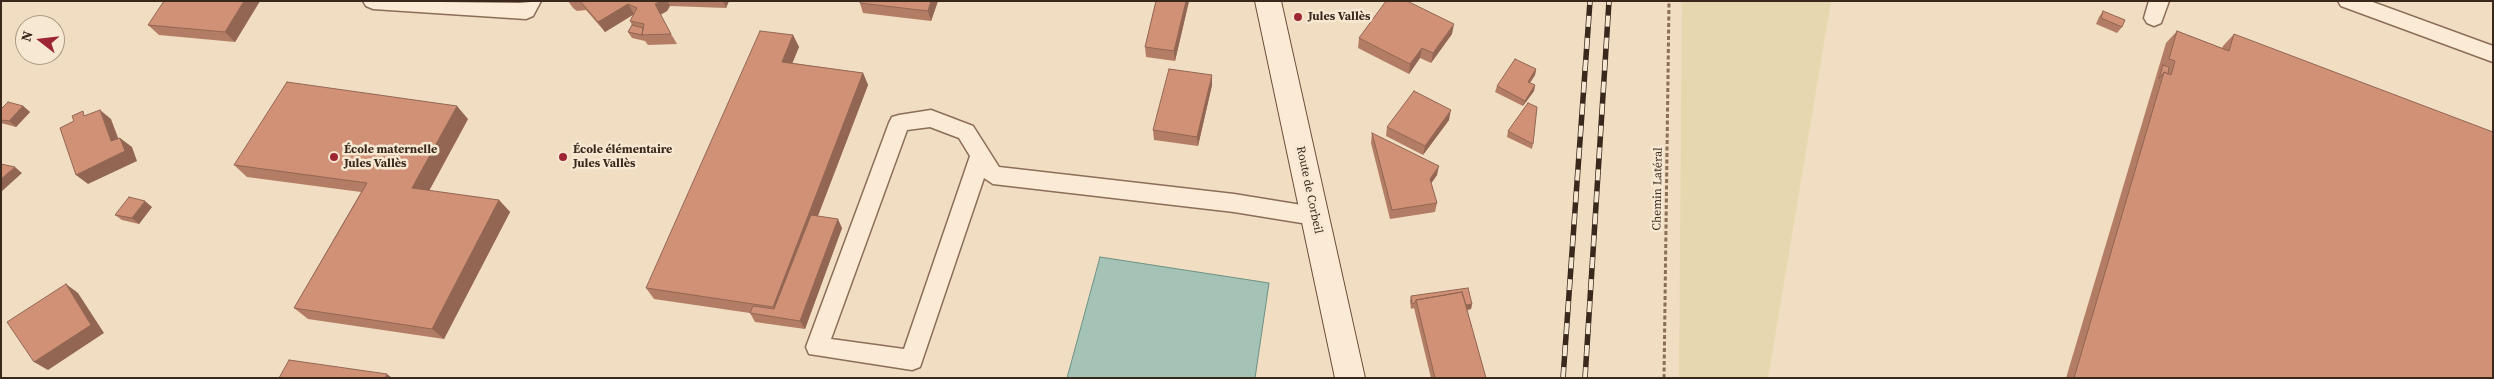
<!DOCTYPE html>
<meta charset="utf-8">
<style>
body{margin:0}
#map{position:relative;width:2494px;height:379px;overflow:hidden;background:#f0ddc2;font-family:"Source Serif 4",serif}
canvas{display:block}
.frame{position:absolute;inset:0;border:2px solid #3a281d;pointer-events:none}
.north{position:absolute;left:15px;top:15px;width:50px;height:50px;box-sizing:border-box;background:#f7e8d2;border:1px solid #ab9b8a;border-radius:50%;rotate:286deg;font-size:14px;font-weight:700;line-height:20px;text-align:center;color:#3a281d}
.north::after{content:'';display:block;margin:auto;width:18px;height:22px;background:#9d2534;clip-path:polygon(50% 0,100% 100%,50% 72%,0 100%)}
</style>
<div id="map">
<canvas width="2494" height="379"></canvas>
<div class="frame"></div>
<div class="north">N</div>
</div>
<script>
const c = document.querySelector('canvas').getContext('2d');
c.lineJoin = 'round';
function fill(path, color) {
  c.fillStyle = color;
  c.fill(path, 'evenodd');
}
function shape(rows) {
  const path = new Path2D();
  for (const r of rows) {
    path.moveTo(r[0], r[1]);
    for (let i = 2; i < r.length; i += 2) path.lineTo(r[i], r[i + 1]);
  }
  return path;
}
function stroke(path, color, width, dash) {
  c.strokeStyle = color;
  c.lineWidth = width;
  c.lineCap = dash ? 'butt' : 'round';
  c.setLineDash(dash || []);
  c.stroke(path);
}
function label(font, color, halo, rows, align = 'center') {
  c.font = font + ' "Source Serif 4",serif';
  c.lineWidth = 5;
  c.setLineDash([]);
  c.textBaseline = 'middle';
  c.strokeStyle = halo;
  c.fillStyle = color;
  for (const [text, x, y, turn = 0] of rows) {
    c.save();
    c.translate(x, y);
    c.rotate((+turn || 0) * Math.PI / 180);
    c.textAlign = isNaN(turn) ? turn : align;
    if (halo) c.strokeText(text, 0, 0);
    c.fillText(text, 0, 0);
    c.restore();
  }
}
fill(shape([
 [1682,1,1831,1,1768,378,1679,378]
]), '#e6d7af');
const water = shape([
 [1100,257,1269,283,1255,378,1067,378,1100,257]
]);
fill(water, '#a4c3b6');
stroke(water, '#6b9183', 1);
const service = shape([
 [363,1,520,3,541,1,533,16,526,19,373,9,366,6,363,1],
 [2149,1,2169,1,2161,23,2154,26,2147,23,2144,18,2149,1],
 [2338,1,2370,1,2493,46,2493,62,2341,6,2338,1],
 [931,110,973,126,999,167,1234,194,1314,207,1322,209,1325,216,1322,223,1314,225,1234,212,993,184,984,178,920,367,912,370,809,354,806,347,889,123,892,117,899,115,931,110],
 [930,127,959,138,970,156,904,349,831,339,907,130,930,127]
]);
const secondary = shape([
 [1255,1,1281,1,1365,378,1335,378,1255,1]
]);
stroke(service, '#8b6d58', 3);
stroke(secondary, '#6d4e3b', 2);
stroke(shape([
 [1664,378,1669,1]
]), '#8b6d58', 3, [4, 2.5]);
fill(service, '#fbebd6');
fill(secondary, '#fbebd6');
const rail = shape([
 [1563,378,1590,1],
 [1585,378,1609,1]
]);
stroke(rail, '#3a281d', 5.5);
stroke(rail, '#f7e8d2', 4, [11]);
fill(shape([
 [260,1,235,42,159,35,148,25],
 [568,1,729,1,726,8,670,6,667,11,660,15,677,44,648,45,645,41,632,38,628,32,632,25,630,21,633,15,605,32,586,10,577,11,573,8],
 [860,1,938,1,931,21,863,13,860,3],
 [1156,1,1189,1,1175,61,1146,57,1145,47],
 [2103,11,2122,27,2117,33,2096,24,2099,17],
 [2177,31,2222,48,2223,46,2234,34,2493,378,2066,378,2166,43],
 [1452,34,1431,63,1420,58,1409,74,1358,48,1359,38],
 [793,35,799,47,792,63,863,73,868,85,818,216,842,228,805,329,755,322,750,313,654,299,646,288],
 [1536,69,1535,75,1530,83,1535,85,1534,91,1523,106,1495,92,1497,86],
 [1212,85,1198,146,1154,140,1153,130],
 [23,106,30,112,16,127,1,123,1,109],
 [468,119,429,191,499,200,510,212,444,339,308,319,294,308,361,192,247,177,234,165],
 [1449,120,1423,155,1386,136,1387,127],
 [1508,131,1533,144,1532,149,1507,137],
 [1372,133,1437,175,1431,183,1437,203,1435,212,1390,219,1371,143],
 [152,207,139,224,122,220,115,215],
 [1411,296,1472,304,1471,309,1467,310,1486,378,1431,378,1414,308,1411,309,1410,301]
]), '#b37d65');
fill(shape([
 [244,1,260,1,235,42,225,32],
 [661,1,667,1,670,6,667,11,660,15,655,4],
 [723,1,729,1,726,8],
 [931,1,938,1,931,21,928,11],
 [1186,1,1189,1,1175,61,1174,51],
 [628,4,634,14,605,32,598,22],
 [1454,24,1452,34,1431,63,1433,53],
 [793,35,799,47,788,74,782,62],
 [1422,48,1420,58,1409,74,1410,64],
 [1536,69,1535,75,1526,88,1528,82],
 [863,73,868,85,779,317,773,307],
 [1212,75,1212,85,1198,146,1197,137],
 [1535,85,1534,91,1523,106,1525,101],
 [23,106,30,112,16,127,9,121],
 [457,106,468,119,424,200,412,188],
 [100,110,111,119,123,151,111,141],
 [1451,110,1449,120,1423,155,1425,146],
 [120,138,132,147,137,161,88,184,76,175],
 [1439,166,1437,175,1428,188,1430,179],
 [15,167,22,173,1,192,1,179],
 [499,200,510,212,444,339,432,329],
 [145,201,152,207,139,224,132,218],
 [838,219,842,228,805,329,800,321],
 [66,284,78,293,104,333,48,370,34,362],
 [1472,304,1471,309,1462,311,1464,306],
 [387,374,392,378,385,378]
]), '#926653');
const building = shape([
 [164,1,244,1,225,32,148,25,164,1],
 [580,1,661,1,655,4,671,34,642,35,644,24,630,21,637,8,628,4,598,22,580,1],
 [860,1,931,1,928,11,860,3,860,1],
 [1156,1,1186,1,1174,51,1145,47,1156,1],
 [1386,1,1407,1,1454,24,1433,53,1422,48,1410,64,1359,38,1386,1],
 [2103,11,2125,20,2122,27,2101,18,2103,11],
 [632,25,643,28,642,35,628,32,632,25],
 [760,31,793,35,782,62,863,73,773,307,646,288,760,31],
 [2177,31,2229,51,2234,34,2493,132,2493,378,2074,378,2164,72,2171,75,2175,61,2169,59,2177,31],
 [1515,59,1536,69,1528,82,1535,85,1525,101,1497,86,1515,59],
 [2163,65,2169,67,2168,74,2164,72,2159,79,2163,65],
 [1169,69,1212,75,1197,137,1153,130,1169,69],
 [287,82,457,106,412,188,499,200,432,329,294,308,367,183,234,165,287,82],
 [1414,91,1451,110,1425,146,1387,127,1414,91],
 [8,102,23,106,9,121,1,120,1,109,8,102],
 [1528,103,1537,107,1533,144,1508,131,1528,103],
 [100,110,111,141,120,138,125,151,76,175,60,128,74,121,72,116,83,111,84,116,100,110],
 [1372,133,1439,166,1430,179,1437,203,1392,210,1372,133],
 [1,164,15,167,1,179,1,164],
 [129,197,145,201,132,218,115,215,129,197],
 [811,215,838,219,800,321,750,313,753,306,774,309,811,215],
 [66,284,91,325,34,362,7,322,66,284],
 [1468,288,1472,304,1466,305,1462,292,1416,300,1415,303,1412,304,1411,296,1468,288],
 [1462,292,1486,378,1435,378,1416,300,1462,292],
 [289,360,387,374,385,378,279,378,289,360]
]);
fill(building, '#d09176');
stroke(building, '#926653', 1);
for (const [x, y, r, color] of [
 [1298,17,5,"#9d2534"],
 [334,157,5,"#9d2534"],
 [563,157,5,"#9d2534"]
]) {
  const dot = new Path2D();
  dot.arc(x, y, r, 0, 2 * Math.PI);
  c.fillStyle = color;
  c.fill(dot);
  stroke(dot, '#f7e8d2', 2);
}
label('bold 12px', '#3a281d', '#f7e8d2', [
 ["Jules Vallès",1308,17],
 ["École maternelle",344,150],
 ["Jules Vallès",344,164],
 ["École élémentaire",573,150],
 ["Jules Vallès",573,164]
], 'left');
label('12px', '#3a281d', '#f7e8d2', [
 ["Chemin Latéral",1658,189,-89],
 ["Route de Corbeil",1309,190,78]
]);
</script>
